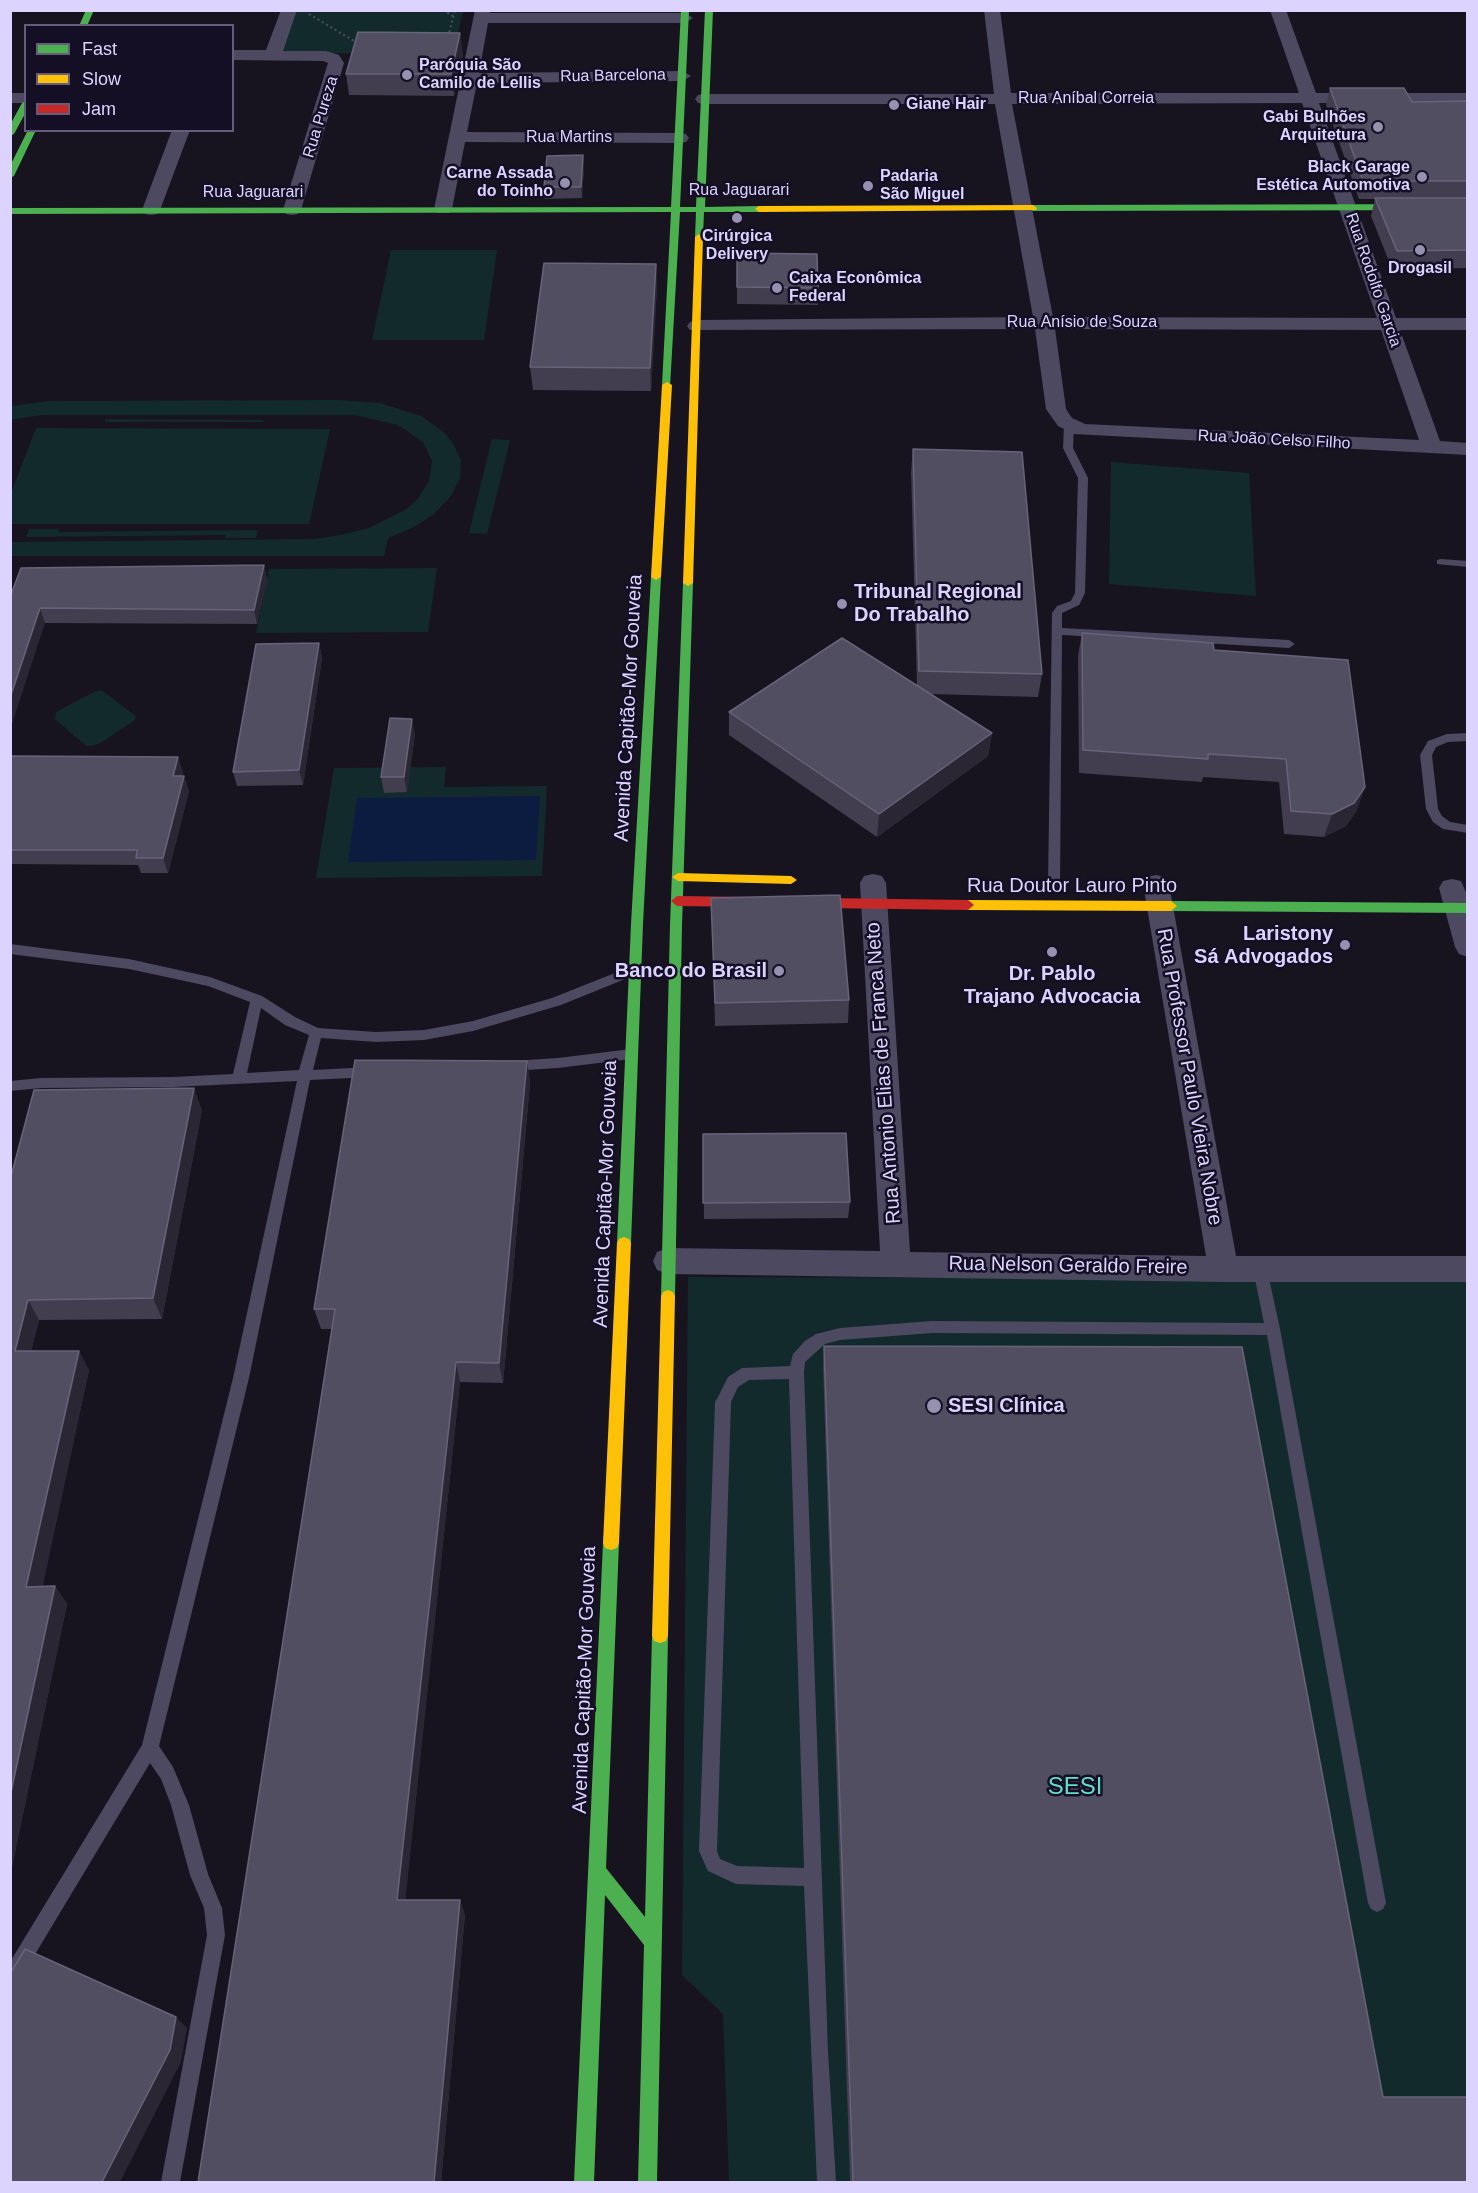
<!DOCTYPE html>
<meta charset="utf-8">
<style>
body{margin:0}
#map{position:relative;width:1478px;height:2193px;overflow:hidden;background:#171420;font-family:Helvetica,sans-serif}
canvas{display:block}
.frame{position:absolute;inset:0;border:12px solid #dcd4fe;pointer-events:none}
.legend{position:absolute;left:24px;top:24px;width:210px;height:108px;box-sizing:border-box;background:#140f25;border:2px solid #645e7c;margin:0;padding:8px 10px;list-style:none;font-size:18px;color:#dcd4fe}
.legend li{display:flex;align-items:center;gap:12px;height:30px}
.legend b{width:30px;border:2px solid #645e7c}
</style>
<div id="map">
<canvas width="1478" height="2193"></canvas>
<div class="frame"></div>
<ul class="legend">
<li><b style="height:8px;background:#4caf50"></b>Fast</li>
<li><b style="height:8px;background:#ffc107"></b>Slow</li>
<li><b style="height:8px;background:#c62828"></b>Jam</li>
</ul>
</div>
<script>
const c = document.querySelector('canvas').getContext('2d');
c.lineJoin = 'round';
function fill(path, color) {
  c.fillStyle = color;
  c.fill(path, 'evenodd');
}
function shape(rows) {
  const path = new Path2D();
  for (const r of rows) {
    path.moveTo(r[0], r[1]);
    for (let i = 2; i < r.length; i += 2) path.lineTo(r[i], r[i + 1]);
  }
  return path;
}
function stroke(path, color, width, dash) {
  c.strokeStyle = color;
  c.lineWidth = width;
  c.lineCap = dash ? 'butt' : 'round';
  c.setLineDash(dash || []);
  c.stroke(path);
}
function label(font, color, halo, rows, align = 'center') {
  c.font = font + ' Helvetica,sans-serif';
  c.lineWidth = 5;
  c.setLineDash([]);
  c.textBaseline = 'middle';
  c.strokeStyle = halo;
  c.fillStyle = color;
  for (const [text, x, y, turn = 0] of rows) {
    c.save();
    c.translate(x, y);
    c.rotate((+turn || 0) * Math.PI / 180);
    c.textAlign = isNaN(turn) ? turn : align;
    if (halo) c.strokeText(text, 0, 0);
    c.fillText(text, 0, 0);
    c.restore();
  }
}
fill(shape([
 [295,11,463,11,453,54,280,53],
 [391,250,497,250,484,340,372,340],
 [339,400,380,403,421,416,445,433,454,445,461,461,460,478,451,496,433,515,412,528,388,538,384,556,11,556,11,542,315,539,341,535,369,528,405,510,417,500,429,481,432,461,423,442,398,425,355,415,41,415,11,420,11,406,49,401],
 [105,419,264,420,263,422,105,422],
 [36,428,330,429,309,524,11,524,11,493],
 [492,439,510,440,487,534,469,533],
 [1111,462,1249,473,1256,596,1109,584],
 [29,529,59,529,59,532,258,530,256,538,225,538,225,535,26,537],
 [437,568,428,632,256,633,269,569],
 [101,690,136,716,135,720,102,742,93,746,86,746,55,719,56,712,94,692],
 [446,767,444,787,547,786,542,876,316,878,334,768],
 [688,1277,1294,1279,1467,1282,1467,2182,729,2182,723,2014,682,1975]
]), '#132a2d');
fill(shape([
 [540,796,536,860,348,862,357,798]
]), '#0c1b40');
stroke(shape([
 [443,10,453,16],
 [309,14,359,44],
 [448,37,455,10]
]), '#475261', 2, [2, 3]);
fill(shape([
 [1069,422,1074,425,1073,448,1088,478,1085,593,1079,605,1062,613,1062,628,1289,640,1295,644,1289,648,1062,635,1060,884,1054,888,1048,884,1052,613,1057,606,1071,601,1075,593,1078,478,1063,448,1064,425,1069,422],
 [1441,559,1468,561,1468,567,1437,564,1437,560,1441,559],
 [1468,733,1468,741,1448,742,1436,747,1432,755,1438,809,1442,816,1450,822,1468,825,1468,833,1443,829,1433,822,1426,809,1420,755,1428,741,1447,734,1468,733],
 [10,944,129,959,210,977,262,996,295,1017,318,1028,376,1032,424,1030,473,1021,552,998,635,965,641,970,640,973,561,1005,473,1031,424,1040,376,1042,321,1038,313,1070,371,1067,376,1068,378,1072,376,1076,371,1077,310,1080,249,1378,159,1746,173,1767,189,1805,208,1874,222,1908,225,1935,180,2182,161,2182,207,1935,204,1908,190,1875,171,1805,161,1779,150,1763,16,1986,10,1989,10,1962,142,1745,233,1378,297,1081,173,1087,41,1088,10,1091,10,1081,41,1078,173,1077,233,1074,250,1002,208,986,129,969,10,954,10,944],
 [261,1008,285,1025,309,1035,299,1070,247,1073,261,1008],
 [631,1049,638,1054,631,1059,558,1068,510,1071,505,1070,503,1066,505,1062,510,1061,558,1058,631,1049],
 [1260,1263,1265,1265,1267,1269,1280,1329,1386,1903,1383,1909,1377,1912,1371,1909,1368,1903,1267,1335,932,1333,840,1340,825,1344,805,1362,804,1372,828,2052,836,2182,817,2182,804,1886,736,1884,708,1871,699,1851,715,1402,718,1397,728,1377,742,1368,790,1366,793,1354,805,1341,816,1334,840,1328,932,1321,1264,1323,1253,1269,1255,1265,1260,1263],
 [789,1379,804,1868,737,1866,720,1859,717,1851,731,1402,738,1387,749,1380,789,1379]
]), '#4c4961');
fill(shape([
 [281,10,297,10,283,51,326,51,339,55,344,63,301,210,298,214,292,215,286,214,283,210,328,63,323,61,232,60,232,50,266,50,281,10],
 [475,10,491,10,490,13,685,13,693,18,685,23,488,23,479,73,683,71,691,76,683,81,477,83,467,132,680,133,686,134,689,138,686,142,680,143,465,142,452,209,449,213,437,213,434,209,475,10],
 [984,10,1000,10,1011,93,1299,93,1270,10,1286,10,1316,93,1468,93,1468,103,1319,103,1396,318,1468,318,1468,330,1400,330,1440,441,1468,443,1468,455,1074,434,1058,426,1046,409,1035,329,690,330,687,326,690,322,697,320,1033,317,995,104,704,104,698,103,695,99,698,95,704,94,994,94,984,10],
 [1302,103,1377,318,1053,317,1012,104,1302,103],
 [1055,329,1381,330,1419,440,1085,424,1072,418,1066,409,1055,329],
 [10,93,26,93,26,103,10,103,10,93],
 [172,130,190,130,160,210,157,214,151,215,145,214,142,210,172,130],
 [873,874,882,876,886,883,910,1252,1206,1256,1143,884,1147,877,1156,875,1165,877,1169,884,1236,1256,1468,1256,1468,1282,1223,1282,668,1274,657,1270,653,1261,657,1252,668,1248,880,1251,860,883,864,876,873,874],
 [1452,879,1461,881,1468,897,1468,957,1459,954,1455,947,1439,888,1443,881,1452,879]
]), '#4c4961');
fill(shape([
 [86,10,94,10,87,26,79,26,86,10],
 [681,10,689,10,680,207,696,207,705,10,713,10,705,207,759,206,763,209,759,212,704,212,703,237,699,240,695,237,696,212,680,212,670,387,662,385,671,212,10,214,10,208,671,207,681,10],
 [26,101,26,112,14,134,10,136,10,125,22,103,26,101],
 [28,130,36,130,14,176,10,178,10,166,28,130],
 [1468,204,1468,210,1033,211,1029,208,1033,205,1468,204],
 [656,574,661,577,643,924,631,1243,629,1247,624,1249,619,1247,617,1243,631,924,651,577,656,574],
 [688,580,693,583,682,925,675,1296,673,1300,668,1302,663,1300,661,1296,670,925,683,583,688,580],
 [1171,901,1468,903,1468,913,1171,911,1165,906,1171,901],
 [611,1536,617,1538,619,1543,606,1868,645,1917,652,1635,654,1629,660,1627,666,1629,668,1635,657,2182,638,2182,644,1945,605,1895,594,2182,574,2182,603,1543,605,1538,611,1536]
]), '#4caf50');
fill(shape([
 [1033,205,1037,208,1036,210,759,212,755,209,759,206,1033,205],
 [699,234,703,237,693,583,688,586,683,583,695,237,699,234],
 [667,382,672,385,661,577,656,580,651,577,662,385,667,382],
 [678,873,791,876,797,880,791,884,678,881,672,877,678,873],
 [968,900,1171,901,1177,906,1171,911,968,910,962,905,968,900],
 [624,1237,629,1239,631,1243,619,1543,617,1548,611,1550,605,1548,603,1543,617,1243,619,1239,624,1237],
 [668,1290,673,1292,675,1296,668,1635,666,1641,660,1643,654,1641,652,1635,661,1296,663,1292,668,1290]
]), '#ffc107');
fill(shape([
 [677,896,968,900,974,905,968,910,677,906,671,901,677,896]
]), '#c62828');
fill(shape([
 [463,54,454,96,349,95,346,74],
 [1330,88,1412,102,1467,101,1467,268,1392,269,1371,216,1375,199,1359,199,1326,105],
 [583,155,584,167,582,198,545,199,544,187],
 [737,253,818,288,818,305,737,304],
 [656,264,657,286,651,391,533,390,530,367],
 [913,449,1042,674,1038,697,930,694,992,733,988,756,877,837,729,735,729,712,917,686,911,472],
 [264,565,267,580,257,624,45,623,10,597],
 [1082,633,1214,650,1357,810,1346,826,1324,837,1284,834,1279,782,1203,777,1202,782,1079,773,1078,656],
 [319,643,322,658,303,785,237,786,233,772],
 [415,734,407,792,384,793,381,777],
 [10,756,183,772,182,776,184,776,189,791,168,873,141,873,138,865,10,864],
 [712,920,849,1000,848,1023,715,1026],
 [527,1061,530,1083,503,1383,460,1382,405,1900,465,1914,441,2182,198,2182,332,1329,321,1329,314,1309],
 [202,1110,162,1319,39,1320,31,1351,89,1370,42,1586,55,1586,67,1604,10,1876,10,1180],
 [703,1134,850,1202,848,1218,704,1219],
 [824,1346,1383,2097,1467,2182,850,2182,823,1366]
]), '#423d4f');
fill(shape([
 [460,33,463,54,454,96,451,74],
 [583,155,584,167,582,198,581,187],
 [656,264,657,286,651,391,650,368],
 [264,565,267,580,257,624,254,610],
 [40,608,45,623,10,730,10,698],
 [319,643,322,658,303,785,299,770],
 [412,719,415,734,407,792,404,777],
 [992,733,988,756,877,837,879,814],
 [178,757,183,772,178,791,173,776],
 [184,776,189,791,168,873,163,858],
 [1365,787,1357,810,1346,826,1324,837,1332,814],
 [527,1061,530,1083,503,1383,499,1363],
 [194,1088,202,1110,162,1319,153,1298],
 [28,1300,39,1320,26,1371,15,1351],
 [79,1351,89,1370,39,1604,26,1587],
 [456,1362,460,1382,404,1913,397,1900],
 [55,1586,67,1604,10,1876,10,1797],
 [460,1900,465,1914,441,2182,434,2182],
 [176,2017,187,2028,181,2062,120,2182,102,2182]
]), '#2a2634');
const building = shape([
 [358,32,460,33,451,74,346,74,358,32],
 [1330,88,1404,88,1412,102,1467,101,1467,181,1363,181,1330,88],
 [583,155,581,187,544,187,547,156,583,155],
 [1375,198,1467,198,1467,250,1397,251,1375,198],
 [737,253,817,254,818,288,737,287,737,253],
 [544,263,656,264,650,368,530,367,544,263],
 [913,449,1022,452,1042,674,919,671,913,449],
 [264,565,254,610,40,608,10,698,10,597,21,568,264,565],
 [1082,633,1213,643,1214,650,1348,660,1365,787,1354,803,1332,814,1291,811,1286,759,1208,754,1208,759,1083,750,1082,633],
 [842,638,992,733,879,814,729,712,842,638],
 [319,643,299,770,233,772,256,644,319,643],
 [390,718,412,719,404,777,381,777,390,718],
 [10,756,178,757,173,776,184,776,163,858,136,858,137,850,10,850,10,756],
 [840,895,849,1000,715,1003,711,898,840,895],
 [355,1060,527,1061,499,1363,456,1362,397,1900,460,1900,434,2182,198,2182,335,1309,314,1309,355,1060],
 [194,1088,153,1298,28,1300,15,1351,79,1351,26,1587,55,1586,10,1797,10,1180,34,1090,194,1088],
 [846,1133,850,1202,703,1203,703,1134,846,1133],
 [824,1346,1242,1347,1383,2097,1467,2097,1467,2182,853,2182,824,1346],
 [25,1949,176,2017,170,2050,102,2182,10,2182,10,1974,25,1949]
]);
fill(building, '#524e62');
stroke(building, '#68637a', 1.5);
for (const [x, y, r, color] of [
 [407,75,6,"#9791b0"],
 [894,105,6,"#9791b0"],
 [1378,127,6,"#9791b0"],
 [1422,177,6,"#9791b0"],
 [565,183,6,"#9791b0"],
 [868,186,6,"#9791b0"],
 [737,218,6,"#9791b0"],
 [1420,250,6,"#9791b0"],
 [777,288,6,"#9791b0"],
 [842,604,6,"#9791b0"],
 [1345,945,6,"#9791b0"],
 [1052,952,6,"#9791b0"],
 [779,971,6,"#9791b0"],
 [934,1406,8,"#9791b0"]
]) {
  const dot = new Path2D();
  dot.arc(x, y, r, 0, 2 * Math.PI);
  c.fillStyle = color;
  c.fill(dot);
  stroke(dot, '#140f25', 2);
}
label('bold 16px', '#dcd4fe', '#140f25', [
 ["Paróquia São",419,66],
 ["Camilo de Lellis",419,84],
 ["Giane Hair",906,105],
 ["Gabi Bulhões",1366,118,"right"],
 ["Arquitetura",1366,136,"right"],
 ["Black Garage",1410,168,"right"],
 ["Estética Automotiva",1410,186,"right"],
 ["Carne Assada",553,174,"right"],
 ["do Toinho",553,192,"right"],
 ["Padaria",880,177],
 ["São Miguel",880,195],
 ["Cirúrgica",737,237,"center"],
 ["Delivery",737,255,"center"],
 ["Drogasil",1420,269,"center"],
 ["Caixa Econômica",789,279],
 ["Federal",789,297]
], 'left');
label('16px', '#dcd4fe', '#140f25', [
 ["Rua Barcelona",613,76,-1],
 ["Rua Aníbal Correia",1086,99],
 ["Rua Pureza",321,117,-73],
 ["Rua Martins",569,138],
 ["Rua Jaguarari",739,191],
 ["Rua Jaguarari",253,193],
 ["Rua Rodolfo Garcia",1373,280,71],
 ["Rua Anísio de Souza",1082,323],
 ["Rua João Celso Filho",1274,440,3]
]);
label('bold 20px', '#dcd4fe', '#140f25', [
 ["Tribunal Regional",854,592],
 ["Do Trabalho",854,615],
 ["Laristony",1333,934,"right"],
 ["Sá Advogados",1333,957,"right"],
 ["Banco do Brasil",767,971,"right"],
 ["Dr. Pablo",1052,974,"center"],
 ["Trajano Advocacia",1052,997,"center"],
 ["SESI Clínica",948,1406]
], 'left');
label('20px', '#dcd4fe', '#140f25', [
 ["Avenida Capitão-Mor Gouveia",629,708,-87],
 ["Rua Doutor Lauro Pinto",1072,886],
 ["Rua Antonio Elias de Franca Neto",884,1073,-94],
 ["Rua Professor Paulo Vieira Nobre",1189,1077,80],
 ["Avenida Capitão-Mor Gouveia",606,1194,-88],
 ["Rua Nelson Geraldo Freire",1068,1266,1],
 ["Avenida Capitão-Mor Gouveia",585,1680,-88]
]);
label('24px', '#61dec7', '#140f25', [
 ["SESI",1075,1787]
]);
</script>
